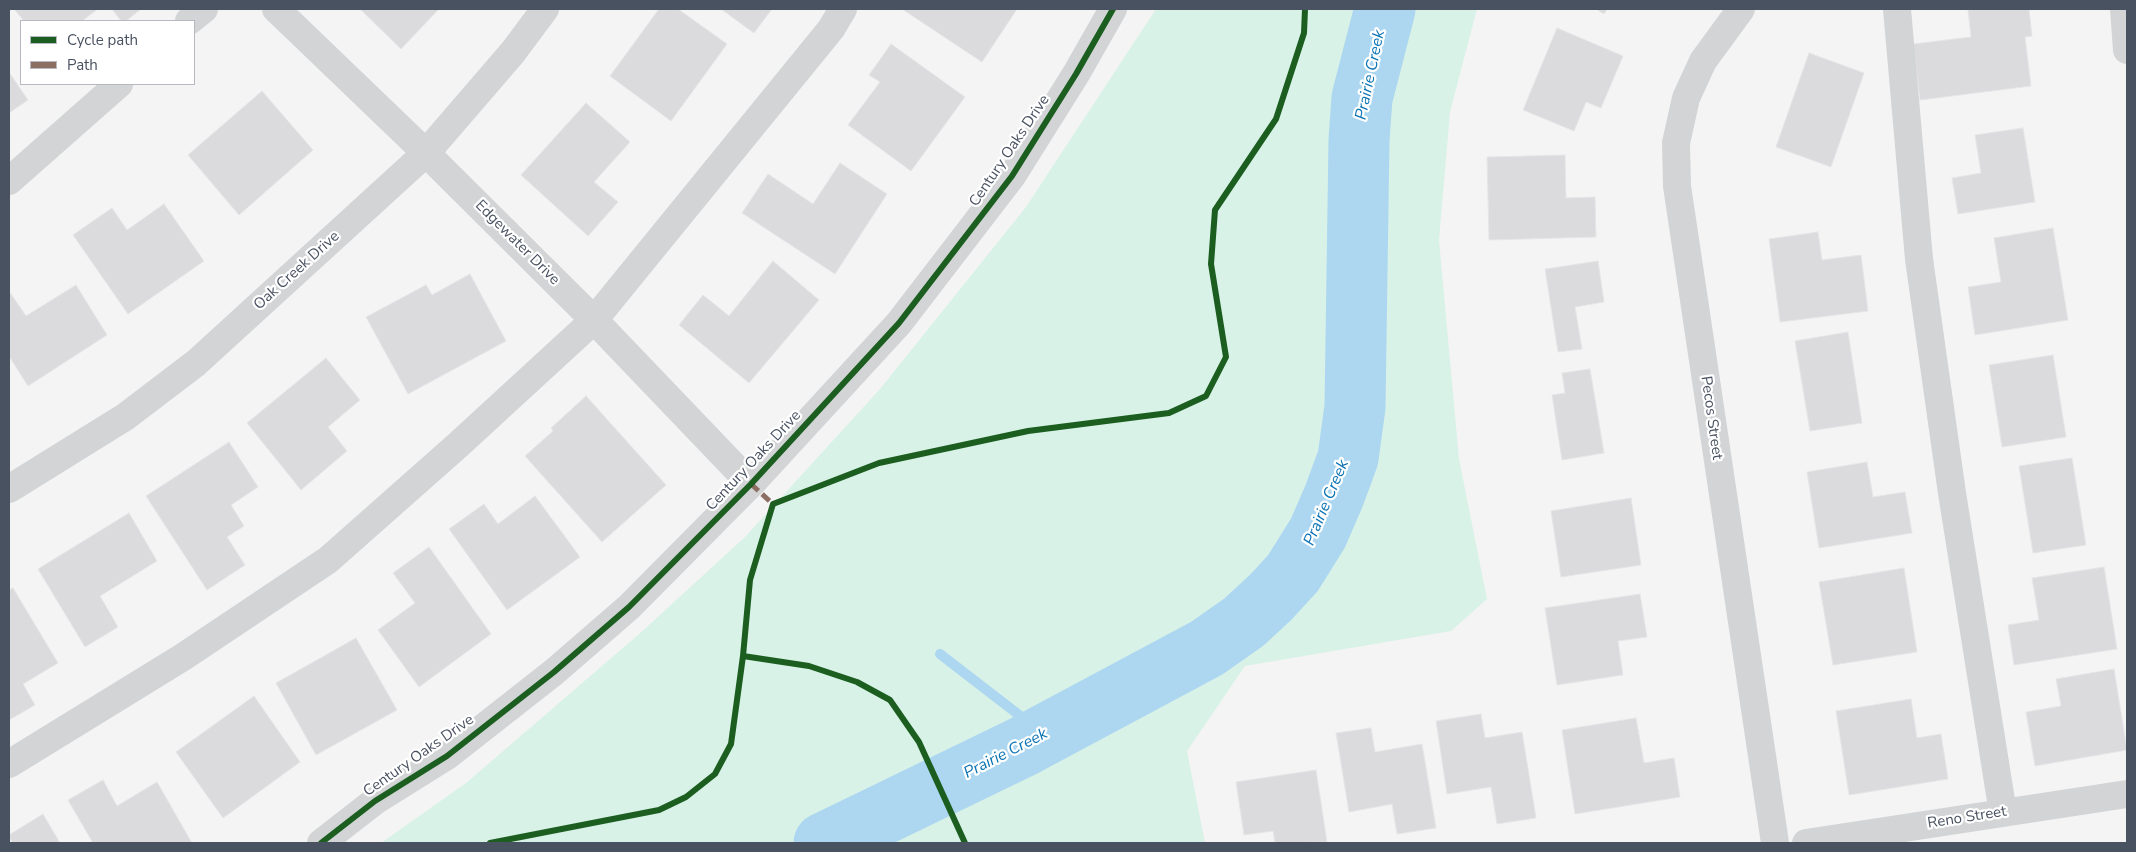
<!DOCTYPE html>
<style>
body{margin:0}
#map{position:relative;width:2136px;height:852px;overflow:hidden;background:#f4f4f4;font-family:"Nunito Sans",sans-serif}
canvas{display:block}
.frame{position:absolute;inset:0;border:10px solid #495261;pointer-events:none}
.legend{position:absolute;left:20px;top:20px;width:175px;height:65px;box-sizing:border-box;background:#fff;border:1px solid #b6bac0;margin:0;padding:6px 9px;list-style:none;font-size:15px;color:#495261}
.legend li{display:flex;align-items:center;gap:10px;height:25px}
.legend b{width:25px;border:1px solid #b6bac0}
</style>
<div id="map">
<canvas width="2136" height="852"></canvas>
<div class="frame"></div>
<ul class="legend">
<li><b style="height:6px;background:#1b5e20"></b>Cycle path</li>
<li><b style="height:6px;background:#8d6e63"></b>Path</li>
</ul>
</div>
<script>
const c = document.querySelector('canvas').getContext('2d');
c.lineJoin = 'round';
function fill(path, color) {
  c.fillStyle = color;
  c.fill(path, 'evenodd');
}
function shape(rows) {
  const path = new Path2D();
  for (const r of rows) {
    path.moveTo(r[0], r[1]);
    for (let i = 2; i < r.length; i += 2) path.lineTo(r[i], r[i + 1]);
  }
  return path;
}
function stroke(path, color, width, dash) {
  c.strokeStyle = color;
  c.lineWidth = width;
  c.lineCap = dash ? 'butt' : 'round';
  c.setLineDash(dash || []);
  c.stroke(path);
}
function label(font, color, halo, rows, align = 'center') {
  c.font = font + ' "Nunito Sans",sans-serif';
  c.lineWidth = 4.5;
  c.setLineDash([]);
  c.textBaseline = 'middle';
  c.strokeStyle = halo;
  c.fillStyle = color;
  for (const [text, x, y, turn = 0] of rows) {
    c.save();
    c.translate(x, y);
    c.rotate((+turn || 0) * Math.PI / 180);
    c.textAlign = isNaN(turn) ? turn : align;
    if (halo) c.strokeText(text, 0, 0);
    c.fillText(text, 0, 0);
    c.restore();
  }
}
fill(shape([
 [1156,9,1477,9,1450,112,1439,240,1459,459,1487,599,1451,631,1245,666,1187,751,1205,843,381,843,466,783,638,635,745,537,880,389,1026,207]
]), '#d8f2e7');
stroke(shape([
 [940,654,1045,735]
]), '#add7f0', 10);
stroke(shape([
 [824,843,1022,747,1207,648,1244,622,1271,597,1293,573,1318,533,1334,496,1348,458,1355,407,1359,140,1362,98,1385,9]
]), '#add7f0', 61);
const building = shape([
 [14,9,98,9,82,21,24,21,14,9],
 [112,9,141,9,126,21,121,21,112,9],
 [360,9,439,9,401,49,360,9],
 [659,9,678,9,727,44,671,121,610,76,659,9],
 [721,9,772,9,754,33,721,9],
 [902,9,1017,9,982,62,902,9],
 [1596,9,1607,9,1604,14,1596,9],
 [1976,9,2029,9,2032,36,2025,37,2031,86,1920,100,1913,44,1971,37,1968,10,1976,9],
 [1557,28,1623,56,1601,108,1586,102,1574,131,1523,110,1557,28],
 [891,44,965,97,911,171,848,125,880,82,869,75,891,44],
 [1809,53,1864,73,1831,167,1776,147,1809,53],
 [9,72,28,100,9,113,9,72],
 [262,91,313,150,239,215,188,155,262,91],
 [586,103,630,142,594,182,618,202,588,236,521,175,586,103],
 [2023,128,2035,202,1958,214,1952,178,1981,173,1975,135,2023,128],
 [1565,155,1566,198,1595,197,1596,237,1489,240,1487,157,1565,155],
 [840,163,887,194,835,274,742,213,768,174,813,204,840,163],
 [164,204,204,261,128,314,73,235,112,208,127,230,164,204],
 [2053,228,2068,320,1975,335,1968,287,2001,282,1994,238,2053,228],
 [1818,232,1822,260,1861,255,1868,311,1780,322,1769,239,1818,232],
 [773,261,819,300,749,383,679,325,703,295,729,316,773,261],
 [1598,261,1604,302,1575,307,1582,349,1558,352,1545,269,1598,261],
 [470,274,506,341,408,394,366,317,426,285,432,295,470,274],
 [76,285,107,335,28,386,9,356,9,291,26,316,76,285],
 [1848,332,1862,423,1810,431,1795,341,1848,332],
 [2053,355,2066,437,2002,447,1989,365,2053,355],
 [326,358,360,400,328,427,347,451,301,490,247,423,326,358],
 [1590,369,1604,453,1562,460,1552,395,1565,393,1562,373,1590,369],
 [586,396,666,485,602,542,525,456,553,431,551,428,586,396],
 [229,442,258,487,231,505,244,526,227,537,245,565,207,590,146,496,229,442],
 [2072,458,2086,545,2033,553,2019,466,2072,458],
 [1867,462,1873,497,1905,492,1912,533,1819,548,1807,472,1867,462],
 [535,496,580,557,507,610,449,529,484,504,498,524,535,496],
 [1631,498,1641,565,1561,577,1551,511,1631,498],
 [129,513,157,561,100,596,118,627,85,647,38,569,129,513],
 [429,547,491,634,419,687,378,630,415,603,393,573,429,547],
 [2104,567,2117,649,2014,665,2008,625,2039,620,2032,578,2104,567],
 [1904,568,1917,652,1833,665,1819,582,1904,568],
 [13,588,58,663,23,684,35,705,9,720,9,590,13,588],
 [1640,594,1647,637,1618,641,1623,675,1557,685,1545,608,1640,594],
 [356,638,397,710,316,755,276,683,356,638],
 [2114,669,2127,750,2035,766,2026,712,2061,706,2056,679,2114,669],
 [254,696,300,762,223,818,176,752,254,696],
 [1911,699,1917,738,1941,734,1948,779,1849,795,1836,711,1911,699],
 [1481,714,1485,738,1522,732,1536,818,1497,824,1491,787,1447,794,1436,721,1481,714],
 [1636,718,1644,763,1674,758,1680,797,1575,814,1562,730,1636,718],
 [1371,728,1375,752,1422,744,1436,828,1397,834,1392,804,1349,812,1336,733,1371,728],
 [1316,770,1327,842,1275,843,1273,831,1244,835,1236,782,1316,770],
 [103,780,117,806,157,782,192,843,93,843,68,800,103,780],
 [43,814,60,843,12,843,9,835,43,814]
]);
fill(building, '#dbdbdd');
stroke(building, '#e5e5e7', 1);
stroke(shape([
 [780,501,879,463,1028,431,1169,413,1206,396,1226,357,1211,264,1215,210,1276,119,1304,33,1305,9],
 [743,656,809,666,857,682,890,700,919,742,965,843],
 [490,843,659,810,686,797,715,774,731,744,743,656,750,580,771,509]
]), '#bec9c8', 3, [4, 2.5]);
stroke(shape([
 [276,9,426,153,594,320,751,484],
 [1741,9,1703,61,1686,98,1676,143,1677,186,1775,843],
 [1897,9,1919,259,1952,493,2003,813],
 [2124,9,2127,50],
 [189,21,204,9],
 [9,181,119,84],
 [9,489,125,417,196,363,426,153,513,52,545,9],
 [9,764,183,657,328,560,458,445,594,320,831,29,843,9],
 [321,843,375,801,447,756,554,672,629,607,751,484,899,323,1012,176,1076,74,1113,9],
 [1806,843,2127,794]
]), '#d2d4d6', 28);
stroke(shape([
 [751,484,773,504]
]), '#8d6e63', 5, [10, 5]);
stroke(shape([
 [743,656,809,666,857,682,890,700,919,742,965,843],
 [321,843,375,801,447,756,554,672,629,607,751,484,899,323,1012,176,1076,74,1113,9],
 [490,843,659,810,686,797,715,774,731,744,743,656,750,580,773,504,879,463,1028,431,1169,413,1206,396,1226,357,1211,264,1215,210,1276,119,1304,33,1305,9]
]), '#1b5e20', 6);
label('15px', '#495261', '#fff', [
 ["Century Oaks Drive",1010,151,-56],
 ["Edgewater Drive",517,243,45],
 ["Oak Creek Drive",297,271,-42],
 ["Pecos Street",1711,418,82],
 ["Century Oaks Drive",754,461,-47],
 ["Century Oaks Drive",419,756,-35],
 ["Reno Street",1967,818,-9]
]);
label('italic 16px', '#0973b4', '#fff', [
 ["Prairie Creek",1371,75,-78],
 ["Prairie Creek",1327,503,-67],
 ["Prairie Creek",1006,754,-27]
]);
</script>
